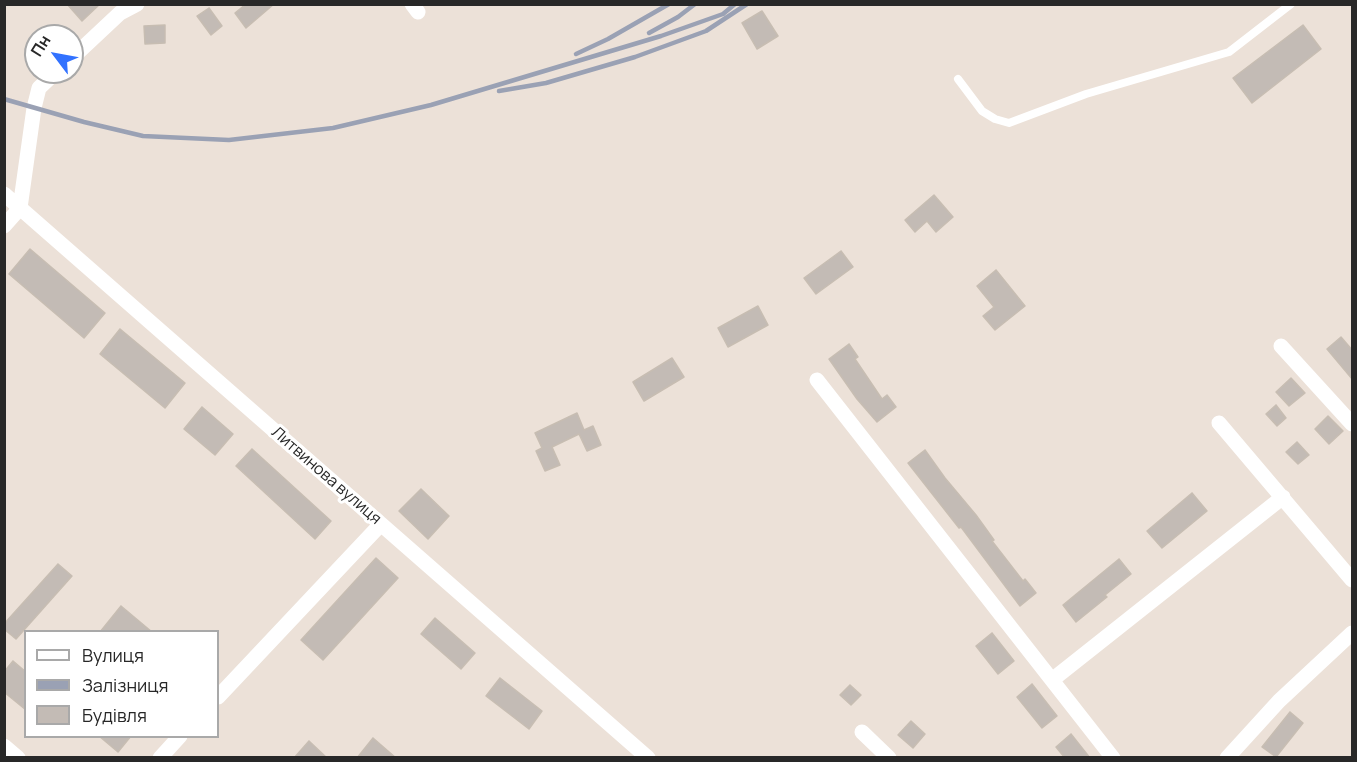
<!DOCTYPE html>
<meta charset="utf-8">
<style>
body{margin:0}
#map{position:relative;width:1357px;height:762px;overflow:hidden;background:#ece1d8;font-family:Manrope,sans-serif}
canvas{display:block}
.frame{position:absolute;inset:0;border:6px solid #282828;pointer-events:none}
.legend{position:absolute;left:24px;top:630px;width:195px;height:108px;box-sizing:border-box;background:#fff;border:2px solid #a9a9a9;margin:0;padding:8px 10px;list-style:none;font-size:18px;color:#282828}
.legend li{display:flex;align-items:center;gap:12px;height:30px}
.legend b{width:30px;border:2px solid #a9a9a9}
.north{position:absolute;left:24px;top:24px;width:60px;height:60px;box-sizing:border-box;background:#fff;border:2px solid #a9a9a9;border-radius:50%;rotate:302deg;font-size:16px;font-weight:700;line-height:24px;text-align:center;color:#282828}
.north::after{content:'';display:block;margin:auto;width:21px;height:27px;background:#3272ff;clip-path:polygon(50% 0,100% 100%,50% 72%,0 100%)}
</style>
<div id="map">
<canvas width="1357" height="762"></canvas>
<div class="frame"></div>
<ul class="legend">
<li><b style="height:8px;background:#fff"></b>Вулиця</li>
<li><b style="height:8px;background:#9aa1b4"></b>Залізниця</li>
<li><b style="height:16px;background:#c3bbb5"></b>Будівля</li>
</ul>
<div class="north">Пн</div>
</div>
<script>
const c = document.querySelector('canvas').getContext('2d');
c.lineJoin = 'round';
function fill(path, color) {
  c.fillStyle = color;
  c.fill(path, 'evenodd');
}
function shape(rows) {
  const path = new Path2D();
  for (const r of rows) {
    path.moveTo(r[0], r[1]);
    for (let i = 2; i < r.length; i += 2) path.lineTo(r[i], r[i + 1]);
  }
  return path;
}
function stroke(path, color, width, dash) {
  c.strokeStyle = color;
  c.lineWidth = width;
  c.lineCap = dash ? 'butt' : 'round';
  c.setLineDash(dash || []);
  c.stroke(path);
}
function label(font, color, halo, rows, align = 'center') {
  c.font = font + ' Manrope,sans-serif';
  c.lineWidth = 6;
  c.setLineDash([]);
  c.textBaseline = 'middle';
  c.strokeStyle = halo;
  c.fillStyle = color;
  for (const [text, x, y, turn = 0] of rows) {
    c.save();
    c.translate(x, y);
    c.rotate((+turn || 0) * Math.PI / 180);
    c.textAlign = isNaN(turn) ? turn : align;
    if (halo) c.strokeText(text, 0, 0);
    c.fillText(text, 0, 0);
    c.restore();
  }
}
const building = shape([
 [67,4,100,4,82,21,67,4],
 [246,4,274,4,246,28,235,13,246,4],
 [209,8,222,26,211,35,197,16,209,8],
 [762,11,778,36,757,49,742,23,762,11],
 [165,25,165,43,145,44,144,26,165,25],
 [1303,25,1321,49,1252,103,1233,78,1303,25],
 [934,195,953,217,936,232,927,221,915,232,905,220,934,195],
 [30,249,105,313,84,338,9,274,30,249],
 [841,251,853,267,816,294,804,278,841,251],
 [996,270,1025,306,995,330,983,316,994,307,977,286,996,270],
 [758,306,768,325,728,347,718,328,758,306],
 [120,329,185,383,165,408,100,354,120,329],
 [1341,337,1353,351,1353,380,1327,349,1341,337],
 [849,344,858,357,855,359,882,399,887,395,896,407,877,422,857,399,829,359,849,344],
 [672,358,684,377,644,401,633,382,672,358],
 [1291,378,1305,393,1289,406,1276,392,1291,378],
 [1276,405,1286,418,1277,426,1266,414,1276,405],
 [202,407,233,434,215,455,184,429,202,407],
 [577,413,584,430,593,426,601,445,587,451,579,434,552,447,560,465,545,471,536,451,542,448,535,433,577,413],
 [1328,416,1343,431,1329,444,1315,429,1328,416],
 [1297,442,1309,455,1298,464,1286,452,1297,442],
 [252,449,331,521,315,539,236,466,252,449],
 [925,450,945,478,976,515,994,540,992,541,1023,581,1025,579,1036,593,1020,606,961,527,959,528,908,463,925,450],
 [421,489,449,516,428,539,399,511,421,489],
 [1192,493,1207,511,1162,548,1147,531,1192,493],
 [376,558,398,578,323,660,301,640,376,558],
 [1119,559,1131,574,1105,595,1107,597,1076,622,1063,605,1119,559],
 [58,564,72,576,16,639,4,629,4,624,58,564],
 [121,606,152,632,100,632,121,606],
 [435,618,475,653,461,669,421,634,435,618],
 [992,633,1014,661,998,674,976,646,992,633],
 [13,661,26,672,26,710,4,692,4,672,13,661],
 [500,678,542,711,529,729,486,696,500,678],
 [1032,684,1057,716,1042,728,1017,697,1032,684],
 [850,685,861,695,851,705,840,695,850,685],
 [1290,712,1303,723,1276,757,1262,747,1290,712],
 [911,721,925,734,913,748,898,735,911,721],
 [1071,734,1090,758,1065,758,1056,747,1071,734],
 [99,736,131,736,118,752,99,736],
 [373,738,396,758,357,758,373,738],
 [309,741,327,758,294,758,309,741]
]);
fill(building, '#c3bbb5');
stroke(building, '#c7bdb2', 1.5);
stroke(shape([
 [958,79,982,111,995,119,1009,123,1086,94,1229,52,1291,4]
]), '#fff', 8);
stroke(shape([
 [412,4,418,12],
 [72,58,120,13,137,4],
 [4,194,648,758],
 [4,226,20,208,34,108,39,88,56,72],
 [1281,346,1352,424],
 [817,380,1113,758],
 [1219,423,1352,580],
 [1052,680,1283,497],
 [218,697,381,524],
 [862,732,889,758],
 [4,746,18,758],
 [160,758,180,736],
 [1227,758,1279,701,1352,633]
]), '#fff', 15);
stroke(shape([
 [649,33,678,17,695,4],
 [576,54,608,39,669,4],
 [499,91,546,83,635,57,706,31,747,4],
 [4,99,84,122,143,136,229,140,333,128,431,105,661,36,723,14,735,4]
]), '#9aa1b4', 4.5);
label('16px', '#282828', '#fff', [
 ["Литвинова вулиця",326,476,41]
]);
</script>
